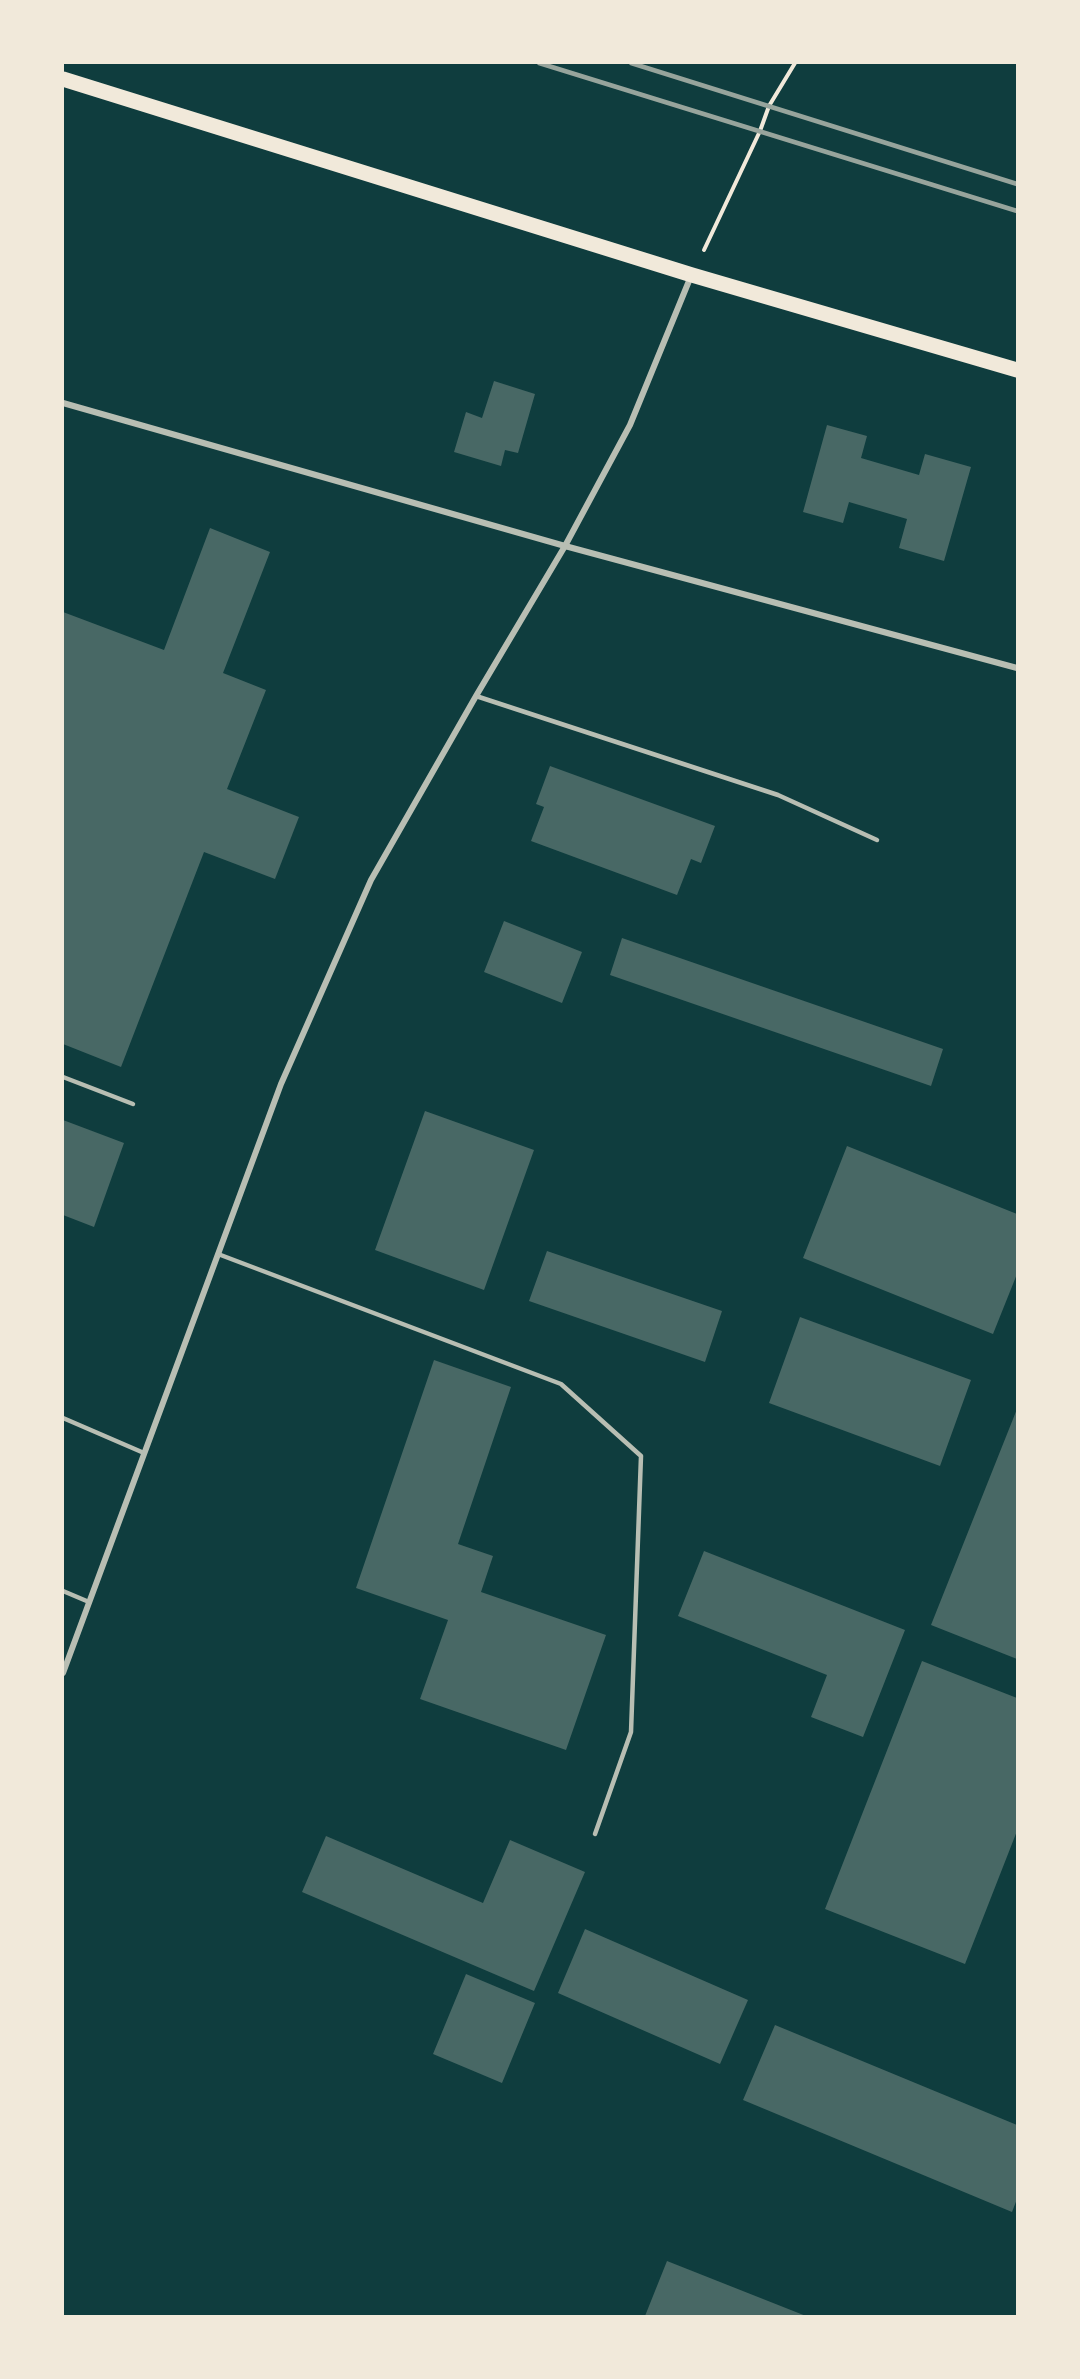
<!DOCTYPE html>
<style>
body{margin:0}
#map{position:relative;width:1080px;height:2379px;overflow:hidden;background:#0f3d3e;font-family:"PT Sans Narrow",sans-serif}
canvas{display:block}
.frame{position:absolute;inset:0;border:64px solid #f1e9da;pointer-events:none}
</style>
<div id="map">
<canvas width="1080" height="2379"></canvas>
<div class="frame"></div>
</div>
<script>
const c = document.querySelector('canvas').getContext('2d');
c.lineJoin = 'round';
function fill(path, color) {
  c.fillStyle = color;
  c.fill(path, 'evenodd');
}
function shape(rows) {
  const path = new Path2D();
  for (const r of rows) {
    path.moveTo(r[0], r[1]);
    for (let i = 2; i < r.length; i += 2) path.lineTo(r[i], r[i + 1]);
  }
  return path;
}
function stroke(path, color, width, dash) {
  c.strokeStyle = color;
  c.lineWidth = width;
  c.lineCap = dash ? 'butt' : 'round';
  c.setLineDash(dash || []);
  c.stroke(path);
}
fill(shape([
 [494,381,535,394,518,453,505,450,501,466,454,452,466,412,482,418],
 [827,425,867,436,861,458,919,475,925,454,971,467,944,561,899,548,907,519,849,502,843,523,803,512],
 [210,528,270,552,223,673,266,690,227,789,299,817,275,879,204,852,121,1067,63,1044,63,612,164,650],
 [550,766,715,826,701,863,691,859,677,895,531,841,544,807,536,804],
 [504,921,582,952,562,1003,484,972],
 [622,938,943,1049,931,1086,610,975],
 [425,1111,534,1150,484,1290,375,1250],
 [63,1120,124,1143,94,1227,63,1215],
 [847,1146,1017,1214,1017,1274,993,1334,803,1258],
 [547,1251,722,1311,705,1362,529,1301],
 [800,1317,971,1380,940,1466,769,1403],
 [434,1360,511,1387,458,1544,493,1556,481,1592,606,1635,566,1750,420,1699,448,1620,356,1588],
 [1017,1409,1017,1659,931,1625],
 [704,1551,905,1630,863,1737,811,1717,827,1675,678,1616],
 [922,1661,1017,1698,1017,1831,965,1964,825,1909],
 [326,1836,483,1903,510,1840,585,1872,534,1991,302,1892],
 [585,1929,748,2000,720,2064,558,1993],
 [466,1974,535,2003,502,2083,433,2054],
 [775,2025,1017,2125,1017,2199,1012,2212,743,2100],
 [667,2261,806,2316,645,2316]
]), '#486865');
stroke(shape([
 [704,250,760,131,769,106,795,63]
]), '#f1e9da', 4);
stroke(shape([
 [476,696,778,795,877,840],
 [63,1077,133,1104],
 [218,1254,561,1384,641,1456,631,1732,595,1834],
 [63,1418,144,1453],
 [63,1591,89,1602]
]), '#b8beb3', 4.5);
stroke(shape([
 [63,403,565,546,1017,668],
 [63,1673,281,1084,371,880,476,696,565,546,630,425,691,276]
]), '#b8beb3', 6);
stroke(shape([
 [63,79,692,275,1017,370]
]), '#f1e9da', 15);
stroke(shape([
 [539,63,1017,211],
 [631,63,1017,184]
]), '#97a49c', 4.5);
</script>
